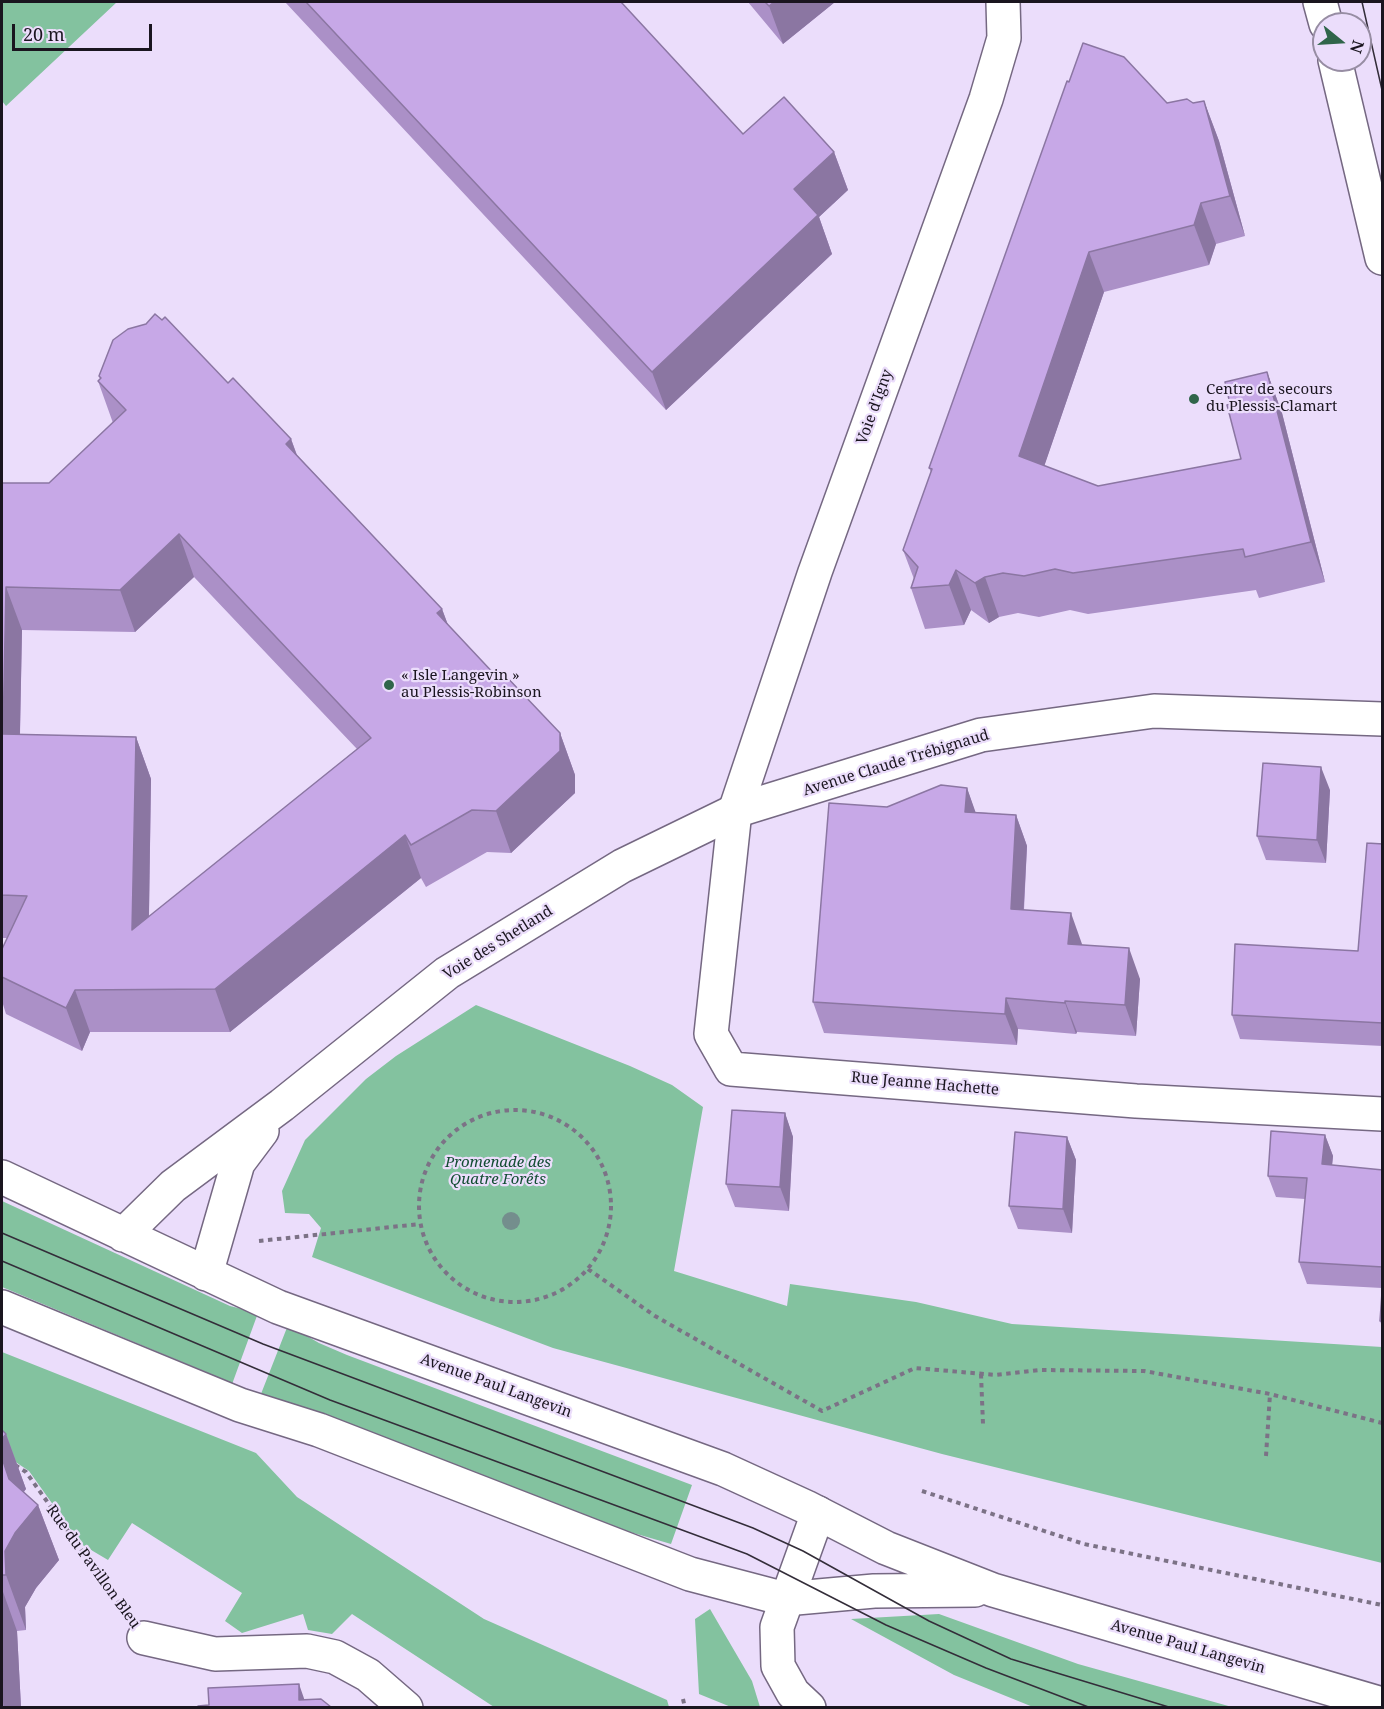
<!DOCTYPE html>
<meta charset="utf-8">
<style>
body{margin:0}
#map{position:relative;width:1384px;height:1709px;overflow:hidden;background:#ebddfb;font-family:"Noto Serif",serif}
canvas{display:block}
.frame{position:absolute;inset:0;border:3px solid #1a151f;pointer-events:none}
.north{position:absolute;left:1312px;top:12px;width:60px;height:60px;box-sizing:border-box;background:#ebddfb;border:2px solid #978da3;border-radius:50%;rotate:108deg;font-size:16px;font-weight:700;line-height:24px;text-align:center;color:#1a151f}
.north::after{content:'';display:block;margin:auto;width:21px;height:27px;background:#30654a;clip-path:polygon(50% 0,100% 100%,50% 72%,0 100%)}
.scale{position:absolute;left:12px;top:24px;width:140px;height:27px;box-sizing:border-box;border:3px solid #1a151f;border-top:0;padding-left:8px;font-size:18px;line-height:21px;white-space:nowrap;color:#1a151f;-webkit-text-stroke:4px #ebddfb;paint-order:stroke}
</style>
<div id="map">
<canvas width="1384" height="1709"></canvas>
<div class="frame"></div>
<div class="north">N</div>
<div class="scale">20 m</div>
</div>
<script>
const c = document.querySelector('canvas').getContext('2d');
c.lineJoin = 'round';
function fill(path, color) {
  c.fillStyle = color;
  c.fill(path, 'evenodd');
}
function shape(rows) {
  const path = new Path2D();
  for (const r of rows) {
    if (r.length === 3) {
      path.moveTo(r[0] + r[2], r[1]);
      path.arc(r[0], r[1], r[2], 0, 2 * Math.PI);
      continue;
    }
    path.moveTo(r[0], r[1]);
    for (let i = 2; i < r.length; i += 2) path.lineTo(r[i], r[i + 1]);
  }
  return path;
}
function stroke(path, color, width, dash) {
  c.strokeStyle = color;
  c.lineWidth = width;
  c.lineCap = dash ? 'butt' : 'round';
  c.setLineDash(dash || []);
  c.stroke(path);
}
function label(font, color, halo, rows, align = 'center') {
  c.font = font + ' "Noto Serif",serif';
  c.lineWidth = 4.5;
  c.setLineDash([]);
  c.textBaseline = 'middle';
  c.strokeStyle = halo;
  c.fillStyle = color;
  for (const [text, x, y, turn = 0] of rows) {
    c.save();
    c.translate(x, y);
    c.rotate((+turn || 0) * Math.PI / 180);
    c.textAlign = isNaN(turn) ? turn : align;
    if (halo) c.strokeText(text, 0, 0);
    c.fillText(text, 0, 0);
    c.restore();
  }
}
fill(shape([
 [2,2,117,2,6,106,2,101],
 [476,1005,630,1066,672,1085,703,1107,674,1271,787,1306,790,1284,916,1302,1012,1324,1382,1347,1382,1563,942,1454,553,1348,312,1257,321,1228,309,1214,285,1213,282,1191,305,1140,366,1079,396,1056],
 [2,1201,230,1306,258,1313,231,1387,206,1372,2,1287],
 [288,1325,319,1343,347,1355,692,1485,671,1544,582,1518,259,1399],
 [2,1352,256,1453,297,1497,484,1619,667,1700,669,1707,494,1707,352,1614,332,1634,308,1630,303,1614,242,1633,225,1621,242,1593,132,1523,108,1560,81,1544,29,1471,2,1453],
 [710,1609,752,1681,760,1707,731,1707,699,1694,695,1619],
 [939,1614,1078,1664,1232,1707,1033,1707,954,1675,851,1619]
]), '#83c29f');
const minor = shape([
 [1003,2,1004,38,986,99,815,572,735,811,711,1034,731,1069,1136,1101,1382,1114],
 [144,1638,215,1654,307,1651,335,1657,368,1675,406,1708],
 [809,1708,793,1693,778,1666,777,1627,818,1513]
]);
const primary = shape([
 [1320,2,1326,24],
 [1335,60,1382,258],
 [2,1177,278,1307,723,1469,806,1507,886,1548,993,1590,1382,1704],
 [123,1235,173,1186,282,1105,447,973,622,866,735,811,981,735,1154,711,1382,719],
 [206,1274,238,1163,262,1131],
 [2,1307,240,1405,319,1430,690,1574,785,1599,874,1591,975,1590]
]);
stroke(minor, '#756882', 36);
stroke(primary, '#756882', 36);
stroke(shape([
 [515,1206,96],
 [259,1241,420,1224],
 [588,1269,655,1316,822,1411,915,1368,996,1375,1039,1370,1144,1371,1270,1394,1382,1423],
 [981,1374,983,1424],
 [1266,1456,1270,1394],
 [15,1465,26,1472,120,1604],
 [922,1491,1084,1544,1382,1605],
 [683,1699,685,1708]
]), '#7c7286', 4, [4.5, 4.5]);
stroke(minor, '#fff', 33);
stroke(primary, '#fff', 33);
stroke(shape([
 [1362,2,1382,90],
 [2,1233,263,1344,753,1528,803,1551,929,1621,1011,1659,1172,1708],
 [2,1261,330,1400,747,1554,886,1625,986,1668,1091,1708]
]), '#332d39', 1.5);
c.fillStyle = '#748e8d';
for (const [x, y] of [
 [511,1221]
]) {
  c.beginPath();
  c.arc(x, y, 9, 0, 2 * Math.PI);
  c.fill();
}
fill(shape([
 [285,2,621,2,743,134,834,152,848,190,819,217,832,254,666,410],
 [748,2,835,2,783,44],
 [1204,101,1219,141,1245,236,1216,244,1209,265,1104,292,1044,466,1098,486,1241,459,1230,404,1267,372,1282,413,1325,582,1259,598,1256,590,1088,614,1070,610,1039,617,1018,613,999,617,989,623,971,610,964,625,925,629,911,588,914,579,903,550,931,472,929,468,1167,103,1193,103],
 [99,376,228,383,291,439,297,455,442,609,448,625,497,677,560,733,575,775,575,793,511,853,487,852,426,887,421,878,230,1032,90,1032,82,1051,6,1014,2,1001,2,949,7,938,2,938,2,483,49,483,113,423,98,381,100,379],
 [194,577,357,749,149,917,151,779,136,737,20,735,22,630,135,632],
 [967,788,975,812,1016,815,1027,846,1024,910,1140,979,1136,1036,1077,1032,1076,1034,1018,1029,1017,1045,824,1033,813,1002,887,807],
 [1330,790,1326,863,1266,860,1257,836],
 [1383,844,1383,1046,1240,1039,1232,1015,1358,951],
 [785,1113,793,1137,789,1211,735,1207,726,1184],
 [1325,1135,1333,1156,1332,1165,1383,1170,1383,1329,1380,1321,1382,1288,1307,1284,1299,1262,1305,1199,1276,1197,1268,1176],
 [1067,1137,1076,1160,1072,1233,1018,1229,1009,1206],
 [2,1430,6,1434,26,1489,24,1492,38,1505,59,1560,36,1588,25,1607,26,1630,17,1631,21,1707,2,1707]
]), '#ab90c7');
fill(shape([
 [774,2,835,2,783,44,769,6],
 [1204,101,1219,141,1245,236,1230,196],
 [834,152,848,190,819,217,832,254,666,410,652,372,794,189],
 [1201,203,1216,244,1209,265,1194,225],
 [1089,252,1104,292,1034,496,1019,456],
 [1267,372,1282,413,1325,582,1311,542],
 [291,439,306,481,286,444],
 [179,534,194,577,135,632,120,590],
 [956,570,971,610,964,625,949,585],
 [985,577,999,617,989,623,975,583],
 [6,587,22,630,19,777,3,734],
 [442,609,458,652,437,613],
 [560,733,575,775,575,793,511,853,496,811],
 [136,737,151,779,148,973,132,930],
 [1321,767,1330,790,1326,863,1317,840],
 [967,788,978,819,965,812],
 [1016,815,1027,846,1022,940,1011,909],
 [405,835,421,878,230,1032,215,989],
 [1071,913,1082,944,1079,975,1068,944],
 [1129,948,1140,979,1136,1036,1125,1005],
 [75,990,90,1032,82,1051,66,1008],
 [1006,998,1018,1029,1017,1045,1005,1014],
 [1065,1001,1077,1032,1076,1034,1065,1003],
 [785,1113,793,1137,789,1211,780,1187],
 [1325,1135,1333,1156,1330,1186,1322,1164],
 [1067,1137,1076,1160,1072,1233,1063,1209],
 [6,1434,26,1489,17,1499,38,1505,59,1560,36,1588,25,1607,26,1630,6,1575,5,1551,15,1533,2,1458,2,1439],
 [2,1589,17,1631,21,1707,4,1707,2,1658],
 [299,1684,307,1707,299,1700]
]), '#8b76a2');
const building = shape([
 [306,2,621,2,743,134,784,97,834,152,794,189,818,215,652,372,306,2],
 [765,2,774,2,769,6,765,2],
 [1083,43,1124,57,1167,103,1187,99,1193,103,1204,101,1230,196,1201,203,1194,225,1089,252,1019,456,1098,486,1241,459,1227,405,1230,404,1225,382,1267,372,1311,542,1245,557,1243,549,1073,573,1055,569,1024,576,1003,573,985,577,975,583,956,570,949,585,911,588,918,567,903,550,932,469,929,468,1067,81,1069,82,1083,43],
 [155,314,162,320,165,317,228,383,233,378,291,439,286,444,442,609,437,613,497,677,502,672,560,733,560,751,496,811,472,810,411,845,405,835,215,989,75,990,66,1008,2,977,2,949,27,896,2,895,2,483,49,483,126,410,98,381,101,378,99,376,113,340,128,329,146,324,155,314],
 [179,534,371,738,132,930,136,737,3,734,6,587,120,590,179,534],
 [1263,763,1321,767,1317,840,1257,836,1263,763],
 [941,785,967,788,965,812,1016,815,1011,909,1071,913,1068,944,1129,948,1125,1005,1065,1001,1065,1003,1006,998,1005,1014,813,1002,829,803,887,807,941,785],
 [1367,843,1383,844,1383,1023,1232,1015,1235,944,1358,951,1367,843],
 [732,1110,785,1113,780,1187,726,1184,732,1110],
 [1271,1131,1325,1135,1322,1164,1383,1170,1383,1267,1299,1262,1307,1178,1268,1176,1271,1131],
 [1015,1132,1067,1137,1063,1209,1009,1206,1015,1132],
 [1383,1278,1383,1321,1380,1321,1383,1278],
 [2,1430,6,1434,2,1439,2,1430],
 [2,1458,9,1479,38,1505,15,1533,5,1551,6,1575,2,1575,2,1458],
 [2,1658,4,1707,2,1707,2,1658],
 [299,1684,299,1700,321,1699,331,1707,198,1707,198,1706,209,1705,208,1688,299,1684]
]);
fill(building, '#c7a8e7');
stroke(building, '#8b76a2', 1.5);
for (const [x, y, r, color] of [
 [1194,399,6,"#30654a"],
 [389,685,6,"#30654a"]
]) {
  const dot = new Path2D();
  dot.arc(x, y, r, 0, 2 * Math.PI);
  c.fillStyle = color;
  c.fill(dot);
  stroke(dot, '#ebddfb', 2);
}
label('15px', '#1a151f', '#ebddfb', [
 ["Centre de secours",1206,390],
 ["du Plessis-Clamart",1206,407],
 ["« Isle Langevin »",401,676],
 ["au Plessis-Robinson",401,693]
], 'left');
label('15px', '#1a151f', '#ebddfb', [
 ["Voie d'Igny",875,407,-70],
 ["Avenue Claude Trébignaud",896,763,-17],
 ["Voie des Shetland",498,943,-32],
 ["Rue Jeanne Hachette",925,1084,5],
 ["Avenue Paul Langevin",496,1386,20],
 ["Rue du Pavillon Bleu",93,1567,54],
 ["Avenue Paul Langevin",1188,1647,16]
]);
label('italic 15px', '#134d33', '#ebddfb', [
 ["Promenade des",498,1163],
 ["Quatre Forêts",498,1180]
]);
</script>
